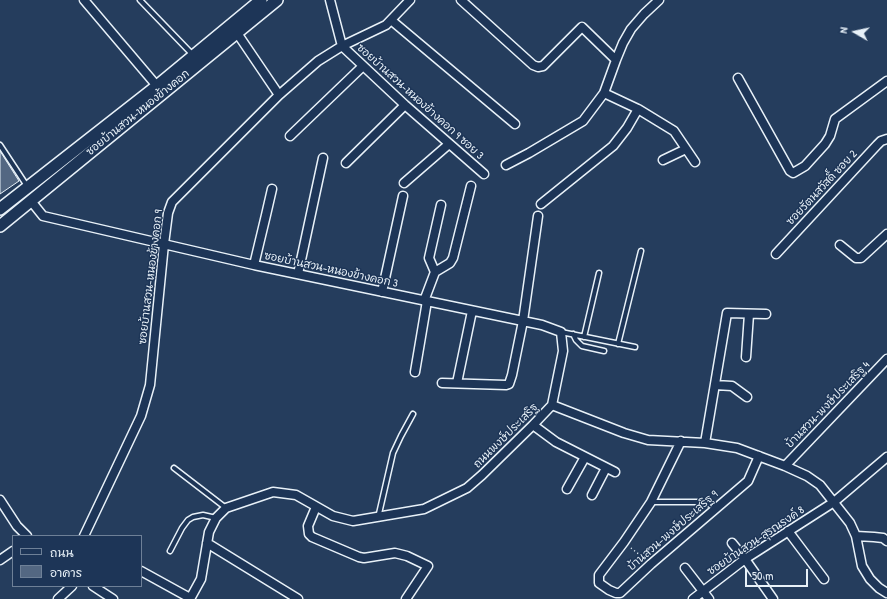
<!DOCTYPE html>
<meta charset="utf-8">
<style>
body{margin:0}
#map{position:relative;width:887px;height:599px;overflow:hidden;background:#253d5d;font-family:"Patrick Hand","Playpen Sans Thai",sans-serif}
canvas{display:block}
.legend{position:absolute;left:12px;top:535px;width:130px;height:52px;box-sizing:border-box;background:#1d3557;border:1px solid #6e8097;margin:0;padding:5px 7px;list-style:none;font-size:12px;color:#e8f1f8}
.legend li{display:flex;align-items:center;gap:8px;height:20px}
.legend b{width:20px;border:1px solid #6e8097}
.north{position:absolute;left:835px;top:12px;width:40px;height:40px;-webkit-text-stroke:3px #1d3557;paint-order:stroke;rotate:279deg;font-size:11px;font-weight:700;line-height:16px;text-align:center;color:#e8f1f8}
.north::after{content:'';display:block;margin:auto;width:14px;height:18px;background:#e8f1f8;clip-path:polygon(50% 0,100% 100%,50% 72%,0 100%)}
.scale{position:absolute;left:745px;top:569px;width:63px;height:18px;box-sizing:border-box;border:2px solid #e8f1f8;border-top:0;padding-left:5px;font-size:12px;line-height:14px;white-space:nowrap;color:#e8f1f8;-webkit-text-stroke:3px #1d3557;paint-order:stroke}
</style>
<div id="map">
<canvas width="887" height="599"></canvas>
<ul class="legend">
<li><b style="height:5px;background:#1d3557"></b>ถนน</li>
<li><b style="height:11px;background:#536782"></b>อาคาร</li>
</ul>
<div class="north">N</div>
<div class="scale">50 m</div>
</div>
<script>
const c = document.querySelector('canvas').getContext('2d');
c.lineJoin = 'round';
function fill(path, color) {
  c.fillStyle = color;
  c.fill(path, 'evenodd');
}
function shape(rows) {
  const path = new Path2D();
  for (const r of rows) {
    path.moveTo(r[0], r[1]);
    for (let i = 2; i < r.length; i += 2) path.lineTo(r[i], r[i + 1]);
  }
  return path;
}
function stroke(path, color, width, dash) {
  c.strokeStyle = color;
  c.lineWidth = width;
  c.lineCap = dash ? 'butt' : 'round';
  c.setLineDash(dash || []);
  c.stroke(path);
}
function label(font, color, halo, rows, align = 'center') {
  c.font = font + ' "Patrick Hand","Playpen Sans Thai",sans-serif';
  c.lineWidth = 3;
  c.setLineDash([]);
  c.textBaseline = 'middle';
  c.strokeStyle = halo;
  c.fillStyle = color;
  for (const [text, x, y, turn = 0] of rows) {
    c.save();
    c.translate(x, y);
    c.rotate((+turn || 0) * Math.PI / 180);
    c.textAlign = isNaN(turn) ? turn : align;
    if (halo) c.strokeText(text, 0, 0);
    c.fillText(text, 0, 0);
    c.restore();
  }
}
const building = shape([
 [0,151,19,181,0,194,0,151]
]);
fill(building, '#536782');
stroke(building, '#e8f1f8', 1);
const service = shape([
 [140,0,193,55],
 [0,145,27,186],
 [561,332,635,347],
 [573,334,576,340,582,346,604,351],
 [584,337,599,273],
 [618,344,641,251],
 [174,468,226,508],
 [652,502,702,502,718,507],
 [378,518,393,453,401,436,413,414],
 [170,551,182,528,188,520,193,517,203,515,216,518]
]);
const minor = shape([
 [84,0,157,86],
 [330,0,342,46,405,105,484,174],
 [461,0,533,65,538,67,543,66,582,27,616,60,604,93,583,121,529,153,506,165],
 [391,20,515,124],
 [237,33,279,95],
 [616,60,623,43,631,29,644,14,659,0],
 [738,78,790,171,793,173,805,166,825,144,830,136,835,119,887,81],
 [604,93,638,109,674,131,695,162],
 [290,136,363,66],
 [663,160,686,149],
 [346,163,405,105],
 [404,183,449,144],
 [31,201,43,216,254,265,542,325,561,332,563,351,552,405],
 [541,204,613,146,627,128,638,109],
 [840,245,856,258,861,258,887,234],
 [776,254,877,145,881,141,887,139],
 [254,265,266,215,272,189],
 [435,272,429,258,441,205],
 [298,274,323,158],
 [382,292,403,196],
 [424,301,435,272,450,263,453,258,471,186],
 [746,357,749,314],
 [415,372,427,301],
 [442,383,506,385,509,384,512,375,523,321,538,216],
 [457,383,472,311],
 [715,385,732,386,747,397],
 [552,405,624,433,648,440,705,443,737,448,785,466,807,476,820,485,850,523,856,536,862,566,870,579,879,588,887,593],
 [533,425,556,442,615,472],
 [681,441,651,502,624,542,599,575,599,583,609,590,616,593,620,593,651,564,748,481,759,456],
 [705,443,727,313,766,314],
 [785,466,887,359],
 [567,489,585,457],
 [592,495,606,468],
 [0,500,17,526,27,536],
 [316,507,308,526,309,534,312,537,359,557,364,558,395,553,407,556,428,566,406,599],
 [788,531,824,579],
 [84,536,141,416,150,385,164,244,168,213,172,202,279,95,318,61,342,46,386,25,410,0],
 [856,536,874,537,883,538,887,541],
 [207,543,298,599],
 [732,543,745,559,773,599],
 [0,560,13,551],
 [685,568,709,599],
 [141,571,190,598],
 [93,586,113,599],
 [58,599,72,586],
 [190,599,201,579,209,532,216,518,226,508,273,492,296,495,333,516,353,521,424,509,467,488,482,475,533,425,552,405],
 [693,599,745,559,834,502,887,457]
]);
const secondary = shape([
 [0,209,157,86,261,0],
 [0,226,277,0]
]);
stroke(service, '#e8f1f8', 7);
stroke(minor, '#e8f1f8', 11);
stroke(secondary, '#e8f1f8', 14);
stroke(shape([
 [631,548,645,559]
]), '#e8f1f8', 1.5, [1, 3]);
stroke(service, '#1d3557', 4);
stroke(minor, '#1d3557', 8);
stroke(secondary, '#1d3557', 11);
label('11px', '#e8f1f8', '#1d3557', [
 ["ซอยบ้านสวน-หนองข้างคอก 9 ซอย 3",420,102,42],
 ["ซอยบ้านสวน-หนองข้างคอก",138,113,-39],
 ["ซอยรัตนสวัสดิ์ ซอย 2",822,188,-47],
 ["ซอยบ้านสวน-หนองข้างคอก 3",331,270,12],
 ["ซอยบ้านสวน-หนองข้างคอก 9",151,277,-83],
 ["บ้านสวน-พงษ์ประเสริฐ 4",828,405,-46],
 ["ถนนพงษ์ประเสริฐ",506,436,-45],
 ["บ้านสวน-พงษ์ประเสริฐ 9",673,531,-41],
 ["ซอยบ้านสวน-สุรณรงค์ 8",756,541,-34]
]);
</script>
